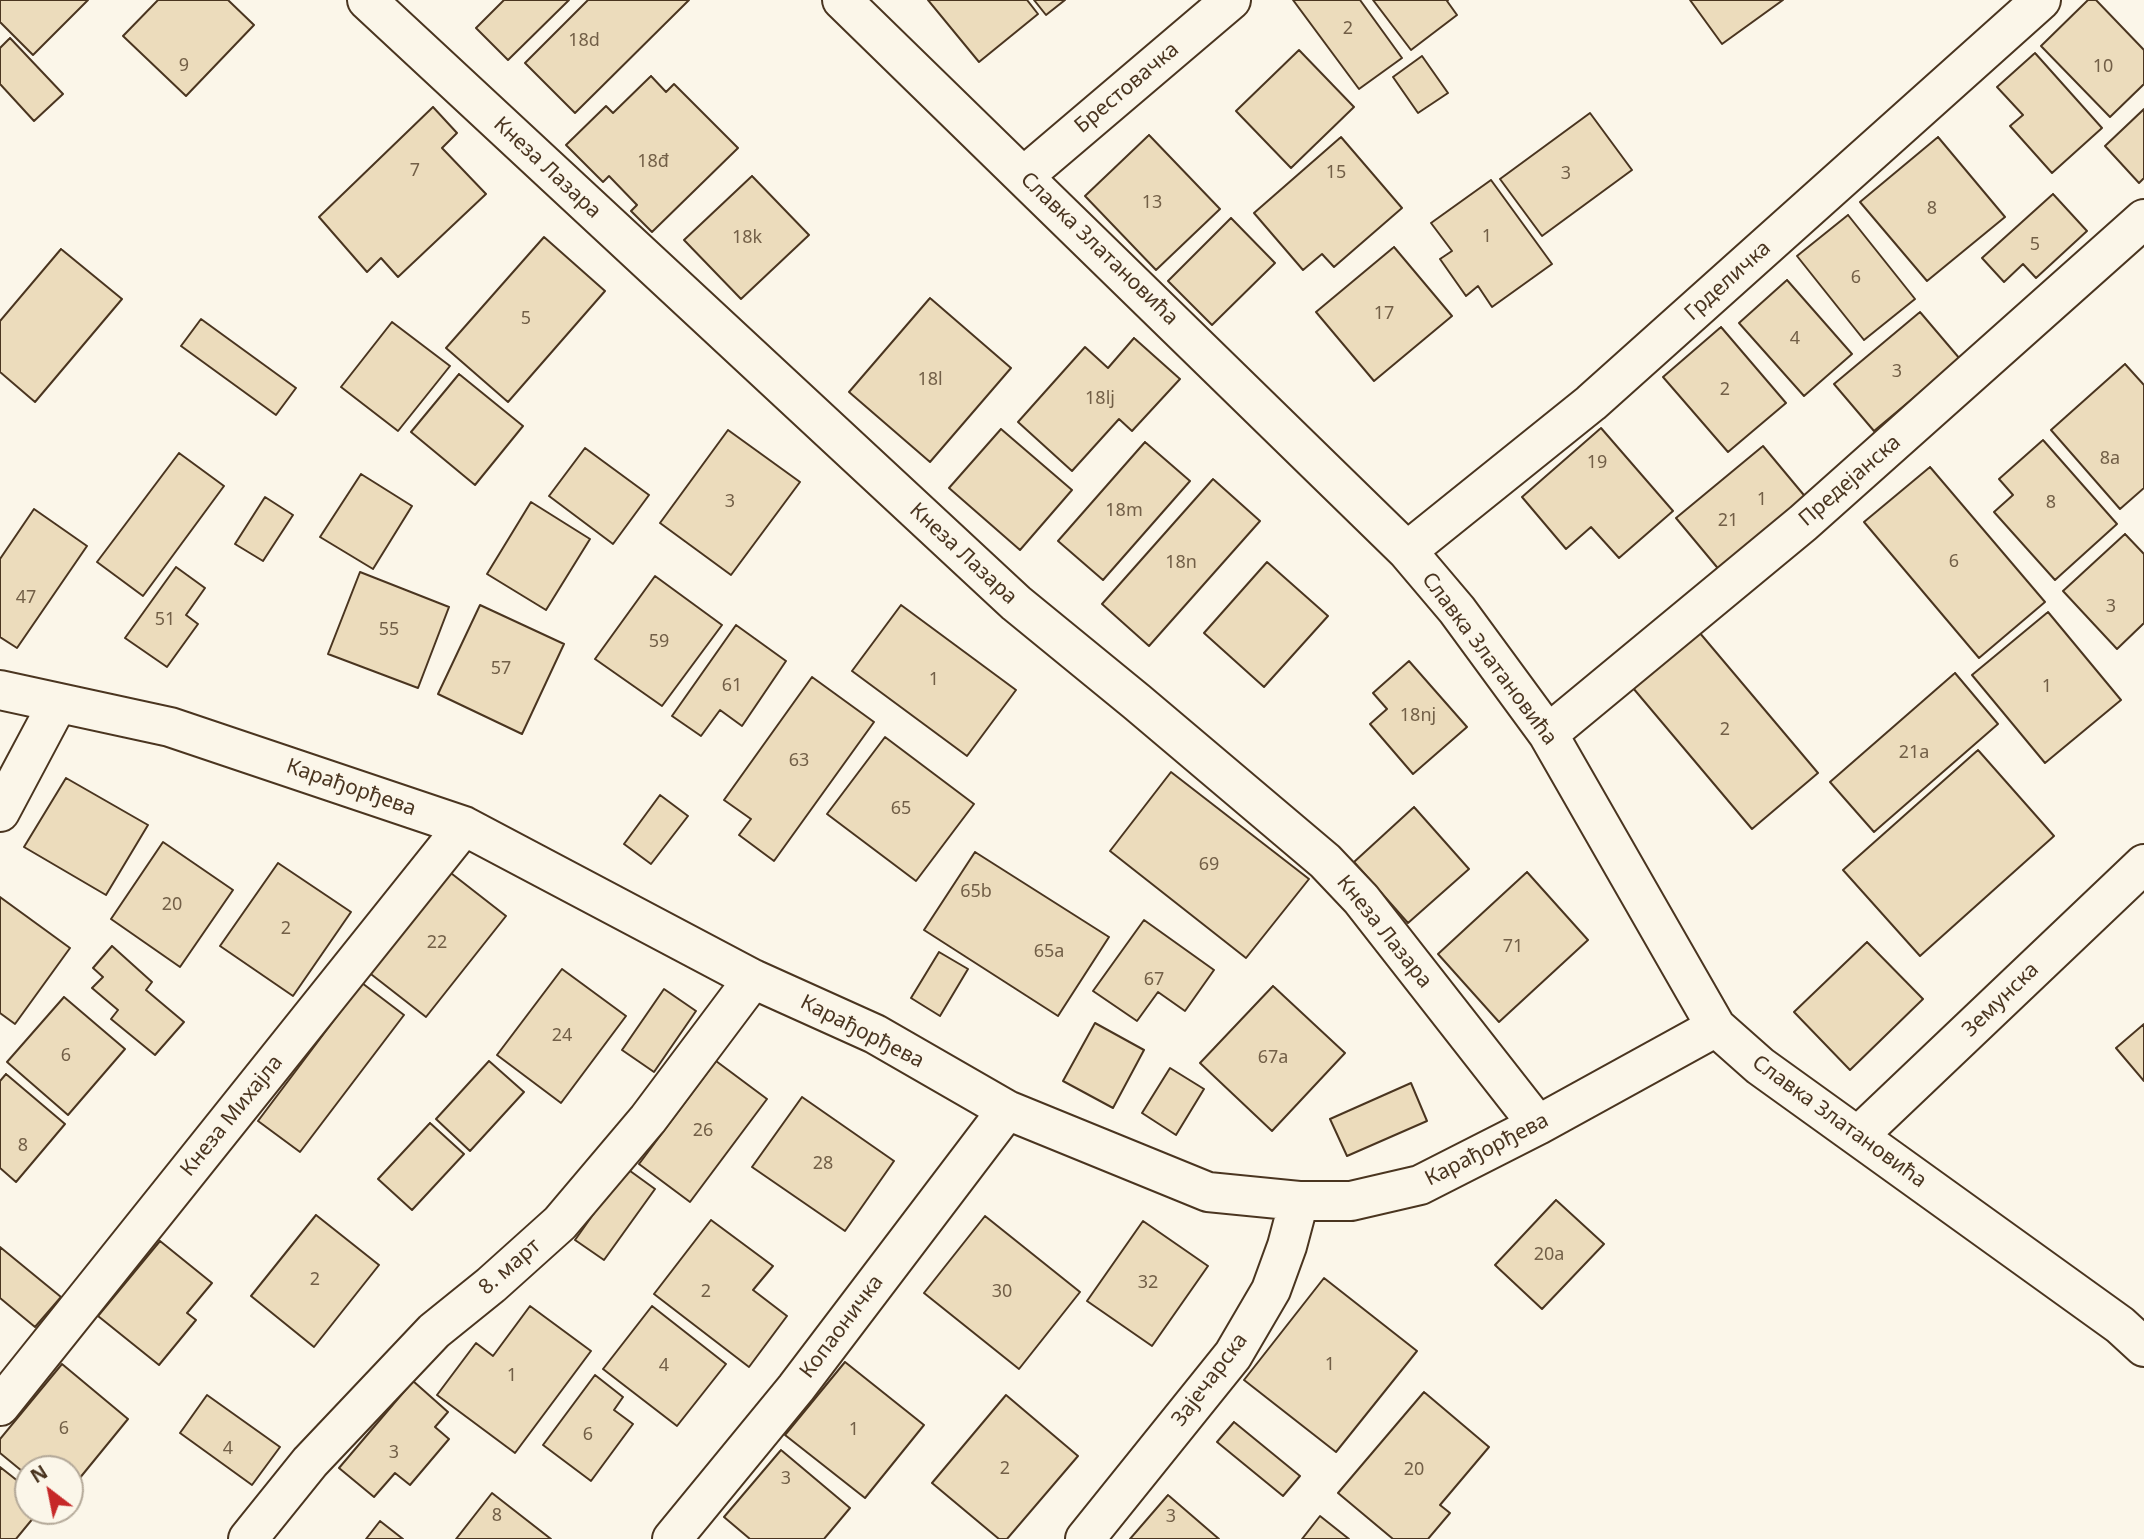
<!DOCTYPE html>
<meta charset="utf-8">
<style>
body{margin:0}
#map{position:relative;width:2144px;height:1539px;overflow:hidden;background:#fbf6e9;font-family:"Noto Sans",sans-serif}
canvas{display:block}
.north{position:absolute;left:14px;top:1455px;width:70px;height:70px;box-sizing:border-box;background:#fbf6e9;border:2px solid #b4a999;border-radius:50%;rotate:328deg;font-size:19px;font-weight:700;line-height:28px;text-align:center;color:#4a3520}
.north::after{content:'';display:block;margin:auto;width:24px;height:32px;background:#c62828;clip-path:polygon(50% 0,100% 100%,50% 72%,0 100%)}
</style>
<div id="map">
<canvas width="2144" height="1539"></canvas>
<div class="north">N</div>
</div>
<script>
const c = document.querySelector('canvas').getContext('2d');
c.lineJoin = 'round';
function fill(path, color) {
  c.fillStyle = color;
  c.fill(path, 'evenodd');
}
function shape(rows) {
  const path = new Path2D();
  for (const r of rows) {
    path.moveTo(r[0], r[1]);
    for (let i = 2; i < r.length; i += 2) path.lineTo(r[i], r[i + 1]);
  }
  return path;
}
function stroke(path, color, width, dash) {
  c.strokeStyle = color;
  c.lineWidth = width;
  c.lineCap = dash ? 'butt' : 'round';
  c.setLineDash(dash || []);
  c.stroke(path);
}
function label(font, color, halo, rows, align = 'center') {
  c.font = font + ' "Noto Sans",sans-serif';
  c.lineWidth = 5;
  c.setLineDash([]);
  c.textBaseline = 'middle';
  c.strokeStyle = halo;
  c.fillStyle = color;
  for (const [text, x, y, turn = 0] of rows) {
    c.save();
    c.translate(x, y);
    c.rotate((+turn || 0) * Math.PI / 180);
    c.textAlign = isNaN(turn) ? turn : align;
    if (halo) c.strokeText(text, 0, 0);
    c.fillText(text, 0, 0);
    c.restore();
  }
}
const building = shape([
 [0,0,88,0,33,55,0,22,0,0],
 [158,0,228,0,254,25,186,96,123,36,158,0],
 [504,0,569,0,508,60,476,28,504,0],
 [588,0,689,0,575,113,525,63,588,0],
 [928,0,1027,0,1038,14,979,62,928,0],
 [1034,0,1065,0,1046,15,1034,0],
 [1293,0,1360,0,1402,58,1359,89,1293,0],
 [1373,0,1448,0,1447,1,1457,15,1411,50,1373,0],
 [1690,0,1783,0,1722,44,1690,0],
 [2088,0,2096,0,2144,50,2144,84,2110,117,2041,46,2088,0],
 [10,38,63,94,34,121,0,84,0,48,10,38],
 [1299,50,1354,107,1291,168,1236,111,1299,50],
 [2035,53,2102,128,2052,173,2010,126,2023,115,1997,87,2035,53],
 [1422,56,1448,93,1418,113,1393,77,1422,56],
 [651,76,666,92,674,84,738,148,652,232,631,211,637,205,609,176,603,182,566,145,606,106,613,113,651,76],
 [433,107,457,133,442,148,486,194,398,277,381,258,367,272,319,217,433,107],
 [2144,109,2144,178,2139,183,2105,146,2144,109],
 [1590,113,1632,170,1542,236,1500,179,1590,113],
 [1149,135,1220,209,1156,270,1085,196,1149,135],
 [1341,137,1402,208,1334,267,1322,254,1303,270,1254,213,1341,137],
 [1938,137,2005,217,1927,281,1860,202,1938,137],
 [752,176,809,235,741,299,684,240,752,176],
 [1491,180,1552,264,1492,307,1478,286,1466,296,1440,259,1452,251,1431,223,1491,180],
 [2053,194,2087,231,2036,278,2023,264,2004,282,1982,258,2053,194],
 [1848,215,1915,299,1864,340,1797,256,1848,215],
 [1231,218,1275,263,1212,325,1168,281,1231,218],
 [544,237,605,291,508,402,446,348,544,237],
 [1394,247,1452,316,1374,381,1316,312,1394,247],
 [61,249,122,299,35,402,0,372,0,321,61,249],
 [1787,280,1852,354,1804,396,1739,323,1787,280],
 [930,298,1011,368,930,462,849,392,930,298],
 [1920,312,1960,359,1874,431,1834,384,1920,312],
 [201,319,296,388,276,415,181,346,201,319],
 [392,322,450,366,398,431,341,387,392,322],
 [1721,327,1786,403,1728,452,1663,377,1721,327],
 [1134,338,1180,379,1132,431,1119,419,1072,471,1018,422,1085,347,1108,368,1134,338],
 [2125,364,2144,385,2144,488,2120,509,2051,430,2125,364],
 [459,374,523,426,475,485,411,432,459,374],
 [1601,428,1673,511,1619,558,1591,527,1566,549,1522,497,1601,428],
 [1001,429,1072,490,1020,550,949,488,1001,429],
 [728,430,800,482,731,575,660,523,728,430],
 [2043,440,2117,524,2055,580,1994,512,2013,495,1999,479,2043,440],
 [1145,442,1190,481,1103,580,1058,541,1145,442],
 [1763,446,1808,500,1721,572,1676,518,1763,446],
 [585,448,649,495,613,544,549,496,585,448],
 [179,453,224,486,143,596,97,562,179,453],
 [1930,467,2045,602,1979,658,1864,522,1930,467],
 [361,474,412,506,373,569,320,537,361,474],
 [1213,479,1260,521,1149,646,1102,604,1213,479],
 [265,497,293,515,263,561,235,544,265,497],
 [531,502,590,539,546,610,487,574,531,502],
 [34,509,87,546,17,648,0,637,0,559,34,509],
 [2125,534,2144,554,2144,623,2117,649,2063,591,2125,534],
 [1267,562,1328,616,1264,687,1204,633,1267,562],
 [176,567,205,588,186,615,198,624,167,667,125,638,176,567],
 [360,572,449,607,418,688,328,654,360,572],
 [655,576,722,625,662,706,595,659,655,576],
 [480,605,564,644,522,734,438,694,480,605],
 [901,605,1016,690,967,756,852,671,901,605],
 [2048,612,2121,700,2045,763,1972,675,2048,612],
 [736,625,786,661,742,726,720,710,701,736,672,716,736,625],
 [1699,632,1818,773,1752,829,1633,688,1699,632],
 [1409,661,1467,727,1413,774,1370,724,1387,709,1373,693,1409,661],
 [1955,673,1998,724,1874,832,1830,782,1955,673],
 [812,677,874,722,774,861,739,835,751,819,724,800,812,677],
 [885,737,974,804,916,881,827,814,885,737],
 [1978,750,2054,836,1920,956,1843,870,1978,750],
 [1171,772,1309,879,1246,958,1110,851,1171,772],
 [66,778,148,825,106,895,24,847,66,778],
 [660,795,688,816,651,864,624,844,660,795],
 [1414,807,1469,869,1408,923,1354,862,1414,807],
 [163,842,233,890,180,967,111,919,163,842],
 [975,852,1109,937,1058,1016,924,930,975,852],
 [278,863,351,912,293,996,220,946,278,863],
 [447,870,506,916,426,1017,367,971,447,870],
 [1527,872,1588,940,1499,1022,1438,954,1527,872],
 [0,897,70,948,15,1024,0,1013,0,897],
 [1144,920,1214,970,1185,1011,1158,992,1137,1021,1093,991,1144,920],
 [1867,942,1923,999,1850,1070,1794,1012,1867,942],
 [112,946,152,982,146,990,184,1022,155,1055,111,1019,118,1010,92,988,103,977,93,968,112,946],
 [939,952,968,969,940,1016,911,998,939,952],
 [562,969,626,1016,561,1103,497,1055,562,969],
 [362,983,404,1015,300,1152,258,1121,362,983],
 [1273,986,1345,1053,1272,1131,1200,1063,1273,986],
 [664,989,696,1011,654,1072,622,1050,664,989],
 [64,997,125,1049,68,1115,7,1062,64,997],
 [1095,1023,1144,1050,1113,1108,1063,1081,1095,1023],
 [2144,1024,2144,1081,2116,1048,2144,1024],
 [489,1061,524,1092,470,1151,436,1119,489,1061],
 [716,1061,767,1099,690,1202,639,1164,716,1061],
 [1170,1068,1204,1089,1176,1135,1142,1113,1170,1068],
 [6,1074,65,1124,16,1182,0,1168,0,1081,6,1074],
 [1411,1083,1427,1121,1347,1156,1330,1119,1411,1083],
 [802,1097,894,1161,845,1231,752,1167,802,1097],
 [430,1123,464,1154,412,1210,378,1179,430,1123],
 [626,1168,655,1189,604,1260,575,1240,626,1168],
 [1556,1200,1604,1244,1542,1309,1495,1265,1556,1200],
 [316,1215,379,1265,314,1347,251,1296,316,1215],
 [985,1216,1080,1292,1019,1369,924,1293,985,1216],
 [711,1220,773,1266,753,1290,787,1316,749,1367,654,1294,711,1220],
 [1143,1221,1208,1266,1152,1346,1087,1301,1143,1221],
 [160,1241,212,1283,187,1313,196,1320,159,1365,98,1316,160,1241],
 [0,1247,61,1297,35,1327,0,1298,0,1247],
 [1324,1278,1417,1351,1336,1452,1244,1380,1324,1278],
 [530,1306,591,1351,515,1453,437,1395,476,1343,493,1356,530,1306],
 [652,1306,726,1364,677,1426,603,1369,652,1306],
 [845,1362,924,1425,865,1498,785,1435,845,1362],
 [62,1364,128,1419,70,1490,70,1469,28,1469,28,1476,0,1453,0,1439,62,1364],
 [595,1375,623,1397,614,1410,633,1424,591,1481,543,1445,595,1375],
 [413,1381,448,1412,435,1427,449,1439,410,1485,395,1473,374,1497,339,1468,413,1381],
 [1424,1392,1489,1447,1440,1505,1450,1513,1428,1539,1393,1539,1338,1493,1424,1392],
 [207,1395,280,1447,252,1485,180,1433,207,1395],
 [1006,1395,1078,1456,1007,1539,999,1539,932,1483,1006,1395],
 [1234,1422,1300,1476,1283,1496,1217,1442,1234,1422],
 [781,1450,850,1508,824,1539,750,1539,724,1517,781,1450],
 [0,1467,28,1489,28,1511,39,1511,16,1539,0,1539,0,1467],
 [492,1493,551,1539,456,1539,492,1493],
 [1168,1495,1219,1539,1130,1539,1168,1495],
 [1320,1516,1349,1539,1302,1539,1320,1516],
 [380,1521,403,1539,366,1539,380,1521]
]);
fill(building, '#ecdcbc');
stroke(building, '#4a3520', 2);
const minor = shape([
 [367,0,1016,603,1137,702,1325,861,1361,899,1538,1125],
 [842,0,1407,551,1457,610,1548,734,1716,1027,1760,1066,2120,1325,2144,1347],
 [1024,176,1231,0],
 [1407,551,1591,403,2041,0],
 [0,690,170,727,464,826,753,979,875,1034,1007,1110,1208,1192,1299,1201,1351,1201,1420,1185,1538,1125,1716,1027],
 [1548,734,1803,523,2144,219],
 [0,812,58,703],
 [1858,1136,2144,864],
 [0,1406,464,826],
 [248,1539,310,1462,434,1331,491,1285,560,1223,648,1119,753,979],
 [672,1539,796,1388,1007,1110],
 [1085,1539,1233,1355,1271,1290,1287,1246,1299,1201]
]);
stroke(minor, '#4a3520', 42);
stroke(minor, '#fbf6e9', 38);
label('18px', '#725f47', null, [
 ["2",1348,29],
 ["18d",584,41],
 ["9",184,66],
 ["10",2103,67],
 ["18đ",653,162],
 ["7",415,171],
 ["15",1336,173],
 ["3",1566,174],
 ["13",1152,203],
 ["8",1932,209],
 ["1",1487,237],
 ["18k",747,238],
 ["5",2035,245],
 ["6",1856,278],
 ["17",1384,314],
 ["5",526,319],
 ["4",1795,339],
 ["3",1897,372],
 ["18l",930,380],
 ["2",1725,390],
 ["18lj",1100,399],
 ["8a",2110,459],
 ["19",1597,463],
 ["1",1762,500],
 ["3",730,502],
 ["8",2051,503],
 ["18m",1124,511],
 ["21",1728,521],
 ["6",1954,562],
 ["18n",1181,563],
 ["47",26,598],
 ["3",2111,607],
 ["51",165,620],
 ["55",389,630],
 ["59",659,642],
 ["57",501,669],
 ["1",934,680],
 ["61",732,686],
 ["1",2047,687],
 ["18nj",1418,716],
 ["2",1725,730],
 ["21a",1914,753],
 ["63",799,761],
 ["65",901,809],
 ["69",1209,865],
 ["65b",976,892],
 ["20",172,905],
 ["2",286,929],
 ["22",437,943],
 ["71",1513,947],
 ["65a",1049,952],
 ["67",1154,980],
 ["24",562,1036],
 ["6",66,1056],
 ["67a",1273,1058],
 ["26",703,1131],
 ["8",23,1146],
 ["28",823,1164],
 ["20a",1549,1255],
 ["2",315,1280],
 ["32",1148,1283],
 ["2",706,1292],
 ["30",1002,1292],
 ["1",1330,1365],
 ["4",664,1366],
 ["1",512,1376],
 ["6",64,1429],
 ["1",854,1430],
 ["6",588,1435],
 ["4",228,1449],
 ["3",394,1453],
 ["2",1005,1469],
 ["20",1414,1470],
 ["3",786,1479],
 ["8",497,1516],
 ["3",1171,1517]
]);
label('21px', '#4a3520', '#fbf6e9', [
 ["Брестовачка",1127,88,-40],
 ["Кнеза Лазара",547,168,43],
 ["Славка Златановића",1099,249,44],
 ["Грделичка",1728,281,-42],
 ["Предејанска",1850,481,-41],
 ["Кнеза Лазара",963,554,43],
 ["Славка Златановића",1489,659,53],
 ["Карађорђева",351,788,19],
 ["Кнеза Лазара",1384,932,51],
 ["Земунска",2001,1000,-44],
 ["Карађорђева",862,1032,27],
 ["Кнеза Михајла",232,1116,-51],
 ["Славка Златановића",1839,1122,36],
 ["Карађорђева",1487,1150,-27],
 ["8. март",510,1267,-41],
 ["Копаоничка",842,1327,-53],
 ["Зајечарска",1210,1380,-53]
]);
</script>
